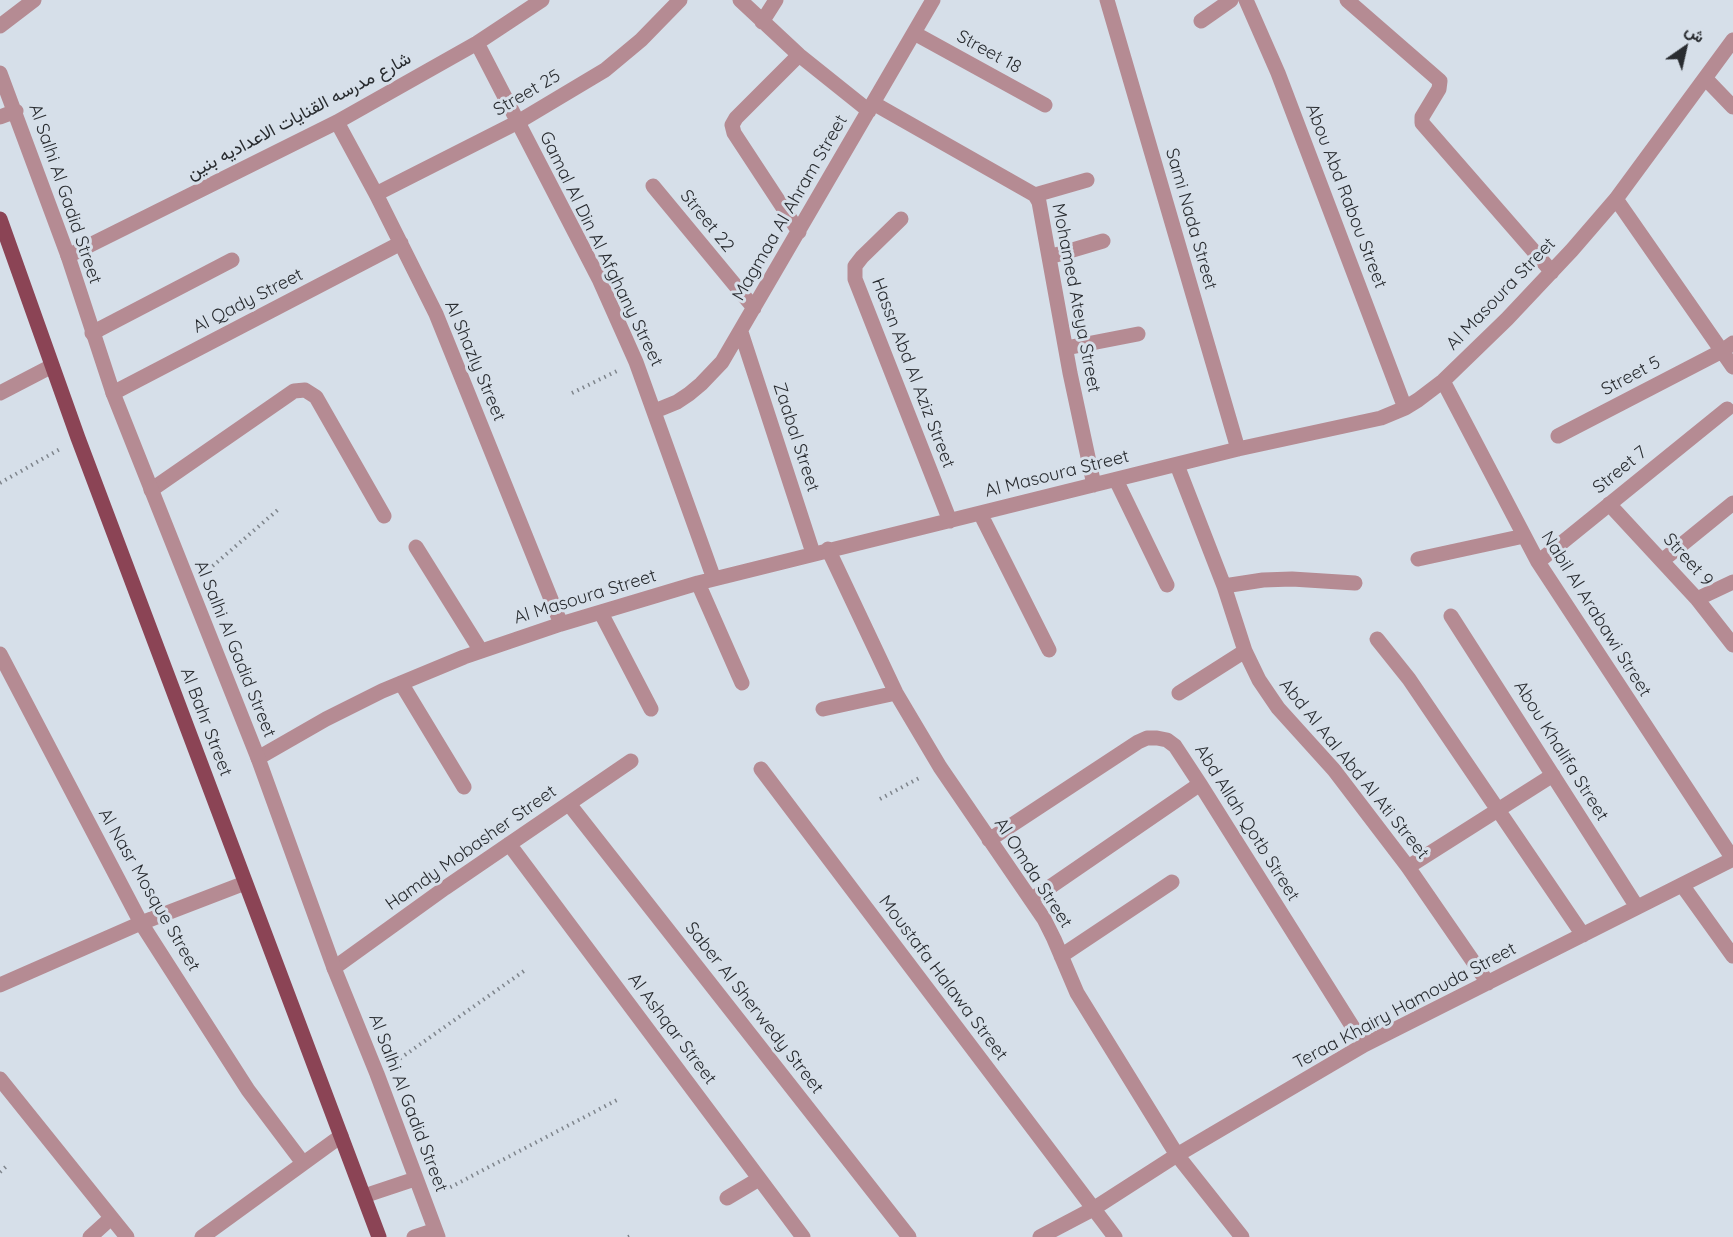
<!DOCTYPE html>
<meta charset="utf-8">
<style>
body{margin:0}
#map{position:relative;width:1733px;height:1237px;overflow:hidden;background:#d6dfe9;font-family:Quicksand,Vazirmatn,sans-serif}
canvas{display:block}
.north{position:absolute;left:1655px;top:18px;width:60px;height:60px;-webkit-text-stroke:4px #d6dfe9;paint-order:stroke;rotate:34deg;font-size:16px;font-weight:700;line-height:24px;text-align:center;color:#292c30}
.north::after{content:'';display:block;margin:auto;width:21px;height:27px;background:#292c30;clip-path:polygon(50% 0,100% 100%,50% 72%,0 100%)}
</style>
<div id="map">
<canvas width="1733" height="1237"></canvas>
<div class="north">ش</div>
</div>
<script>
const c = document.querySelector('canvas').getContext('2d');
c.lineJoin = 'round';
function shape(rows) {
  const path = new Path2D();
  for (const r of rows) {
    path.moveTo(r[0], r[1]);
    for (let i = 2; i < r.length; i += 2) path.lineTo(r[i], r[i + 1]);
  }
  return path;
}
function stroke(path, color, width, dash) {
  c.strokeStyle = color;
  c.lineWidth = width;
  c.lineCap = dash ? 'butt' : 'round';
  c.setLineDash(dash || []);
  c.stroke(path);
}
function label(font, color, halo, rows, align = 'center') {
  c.font = font + ' Quicksand,Vazirmatn,sans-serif';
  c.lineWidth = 6;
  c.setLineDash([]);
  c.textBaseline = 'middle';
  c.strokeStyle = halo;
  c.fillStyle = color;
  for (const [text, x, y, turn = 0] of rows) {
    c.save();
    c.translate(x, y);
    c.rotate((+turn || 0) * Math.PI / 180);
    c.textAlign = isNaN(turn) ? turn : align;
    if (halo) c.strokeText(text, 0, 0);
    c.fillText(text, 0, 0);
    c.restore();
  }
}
stroke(shape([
 [572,393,617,371],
 [0,483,60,449],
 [208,570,280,508],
 [880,799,921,777],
 [395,1062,524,971],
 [0,1172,9,1164],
 [445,1190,617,1100],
 [628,1237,631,1236]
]), '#7f858c', 4, [1.5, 4.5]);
stroke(shape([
 [740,0,799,55,869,111],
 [1107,0,1238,449],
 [1246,0,1278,73,1405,408],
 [1347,0,1440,81,1439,89,1422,117,1422,123,1552,272],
 [1201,21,1231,0],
 [762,22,776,0],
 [0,26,34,0],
 [914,33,1045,105],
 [477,43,599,279,636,362,714,579],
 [1705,78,1733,107],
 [873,103,1035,195,1039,202,1070,373,1094,485],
 [337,122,376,194,436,314,561,624],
 [653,186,754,308],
 [376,194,518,122,605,70,641,40,680,0],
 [1035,195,1087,180],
 [1616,199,1733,367],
 [901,219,862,257,855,266,855,279,950,521],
 [799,232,734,133,732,125,736,118,799,55],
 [68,256,337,122,477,43,542,0],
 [1049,257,1103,241],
 [741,332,813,553],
 [92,333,232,260],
 [1066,348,1138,334],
 [1443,381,1538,562,1733,859],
 [0,393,52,366],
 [113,393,401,243],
 [655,411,677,402,689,394,701,384,722,362,933,0],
 [1558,436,1722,351,1733,343],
 [1177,465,1224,586,1245,651,1259,680,1278,708,1334,770,1408,867,1488,983],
 [1116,480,1167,585],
 [151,490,294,391,305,390,316,397,384,516],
 [1609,504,1697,599,1733,645],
 [980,513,1049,650],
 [416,547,481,651],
 [828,549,896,693,940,767,1044,919,1054,939,1077,993,1177,1155,1242,1237],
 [1418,559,1524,536],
 [1663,560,1733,503],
 [1538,562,1727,409],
 [698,583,742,683],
 [1224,586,1263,580,1292,579,1355,583],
 [1697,599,1733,582],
 [601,613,651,709],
 [1451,616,1637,907],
 [1377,639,1409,679,1583,935],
 [0,654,141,923,248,1090,303,1163],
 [401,683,464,787],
 [1179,693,1245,651],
 [823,709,896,693],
 [258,758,326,719,382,691,464,657,561,624,698,583,1238,449,1381,418,1405,408,1418,400,1443,381,1507,319,1572,250,1616,199,1733,40],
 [761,769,1115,1237],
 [569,804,909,1237],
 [989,840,1138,742,1147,738,1157,738,1167,740,1175,746,1200,784,1364,1045],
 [509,844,803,1237],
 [1408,867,1553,775],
 [1682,885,1733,956],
 [1031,900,1200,784],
 [1061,956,1172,882],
 [334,968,445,888,631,761],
 [0,985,141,923,245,883],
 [0,1079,127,1237],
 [727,1198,759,1179],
 [90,1237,111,1218],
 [202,1237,341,1136],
 [1040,1237,1093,1209,1177,1155,1364,1045,1733,859]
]), '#b58b93', 15);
stroke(shape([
 [0,73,68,256,113,393,258,758,334,968,377,1074,438,1237],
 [0,117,16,111],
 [364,1196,415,1179],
 [414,1237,435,1230]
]), '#b58b93', 15);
stroke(shape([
 [0,219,78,438,379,1237]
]), '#8b4455', 15);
label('18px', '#292c30', '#d6dfe9', [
 ["Street 18",989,52,29],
 ["Street 25",527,93,-30],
 ["شارع مدرسه القنايات الاعداديه بنين",299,116,-28],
 ["Al Salhi Al Gadid Street",65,194,71],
 ["Abou Abd Rabou Street",1346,196,69],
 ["Magmaa Al Ahram Street",790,208,-60],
 ["Sami Nada Street",1191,219,74],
 ["Street 22",707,221,51],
 ["Gamal Al Din Al Afghany Street",601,249,64],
 ["Al Masoura Street",1501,294,-46],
 ["Mohamed Ateya Street",1076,298,79],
 ["Al Qady Street",248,301,-27],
 ["Al Shazly Street",475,361,67],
 ["Hassn Abd Al Aziz Street",913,373,69],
 ["Street 5",1631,376,-28],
 ["Zaabal Street",796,437,72],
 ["Street 7",1620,470,-39],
 ["Al Masoura Street",1057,474,-14],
 ["Street 9",1688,560,48],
 ["Al Masoura Street",585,597,-17],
 ["Nabil Al Arabawi Street",1596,614,58],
 ["Al Salhi Al Gadid Street",235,649,68],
 ["Al Bahr Street",206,722,69],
 ["Abou Khalifa Street",1561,751,58],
 ["Abd Al Aal Abd Al Ati Street",1354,769,51],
 ["Abd Allah Qotb Street",1247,823,58],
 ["Hamdy Mobasher Street",471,848,-35],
 ["Al Omda Street",1033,873,57],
 ["Al Nasr Mosque Street",149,890,60],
 ["Moustafa Halawa Street",943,978,53],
 ["Teraa Khairy Hamouda Street",1405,1006,-28],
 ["Saber Al Sherwedy Street",754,1008,52],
 ["Al Ashqar Street",672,1029,53],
 ["Al Salhi Al Gadid Street",408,1103,69]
]);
</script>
